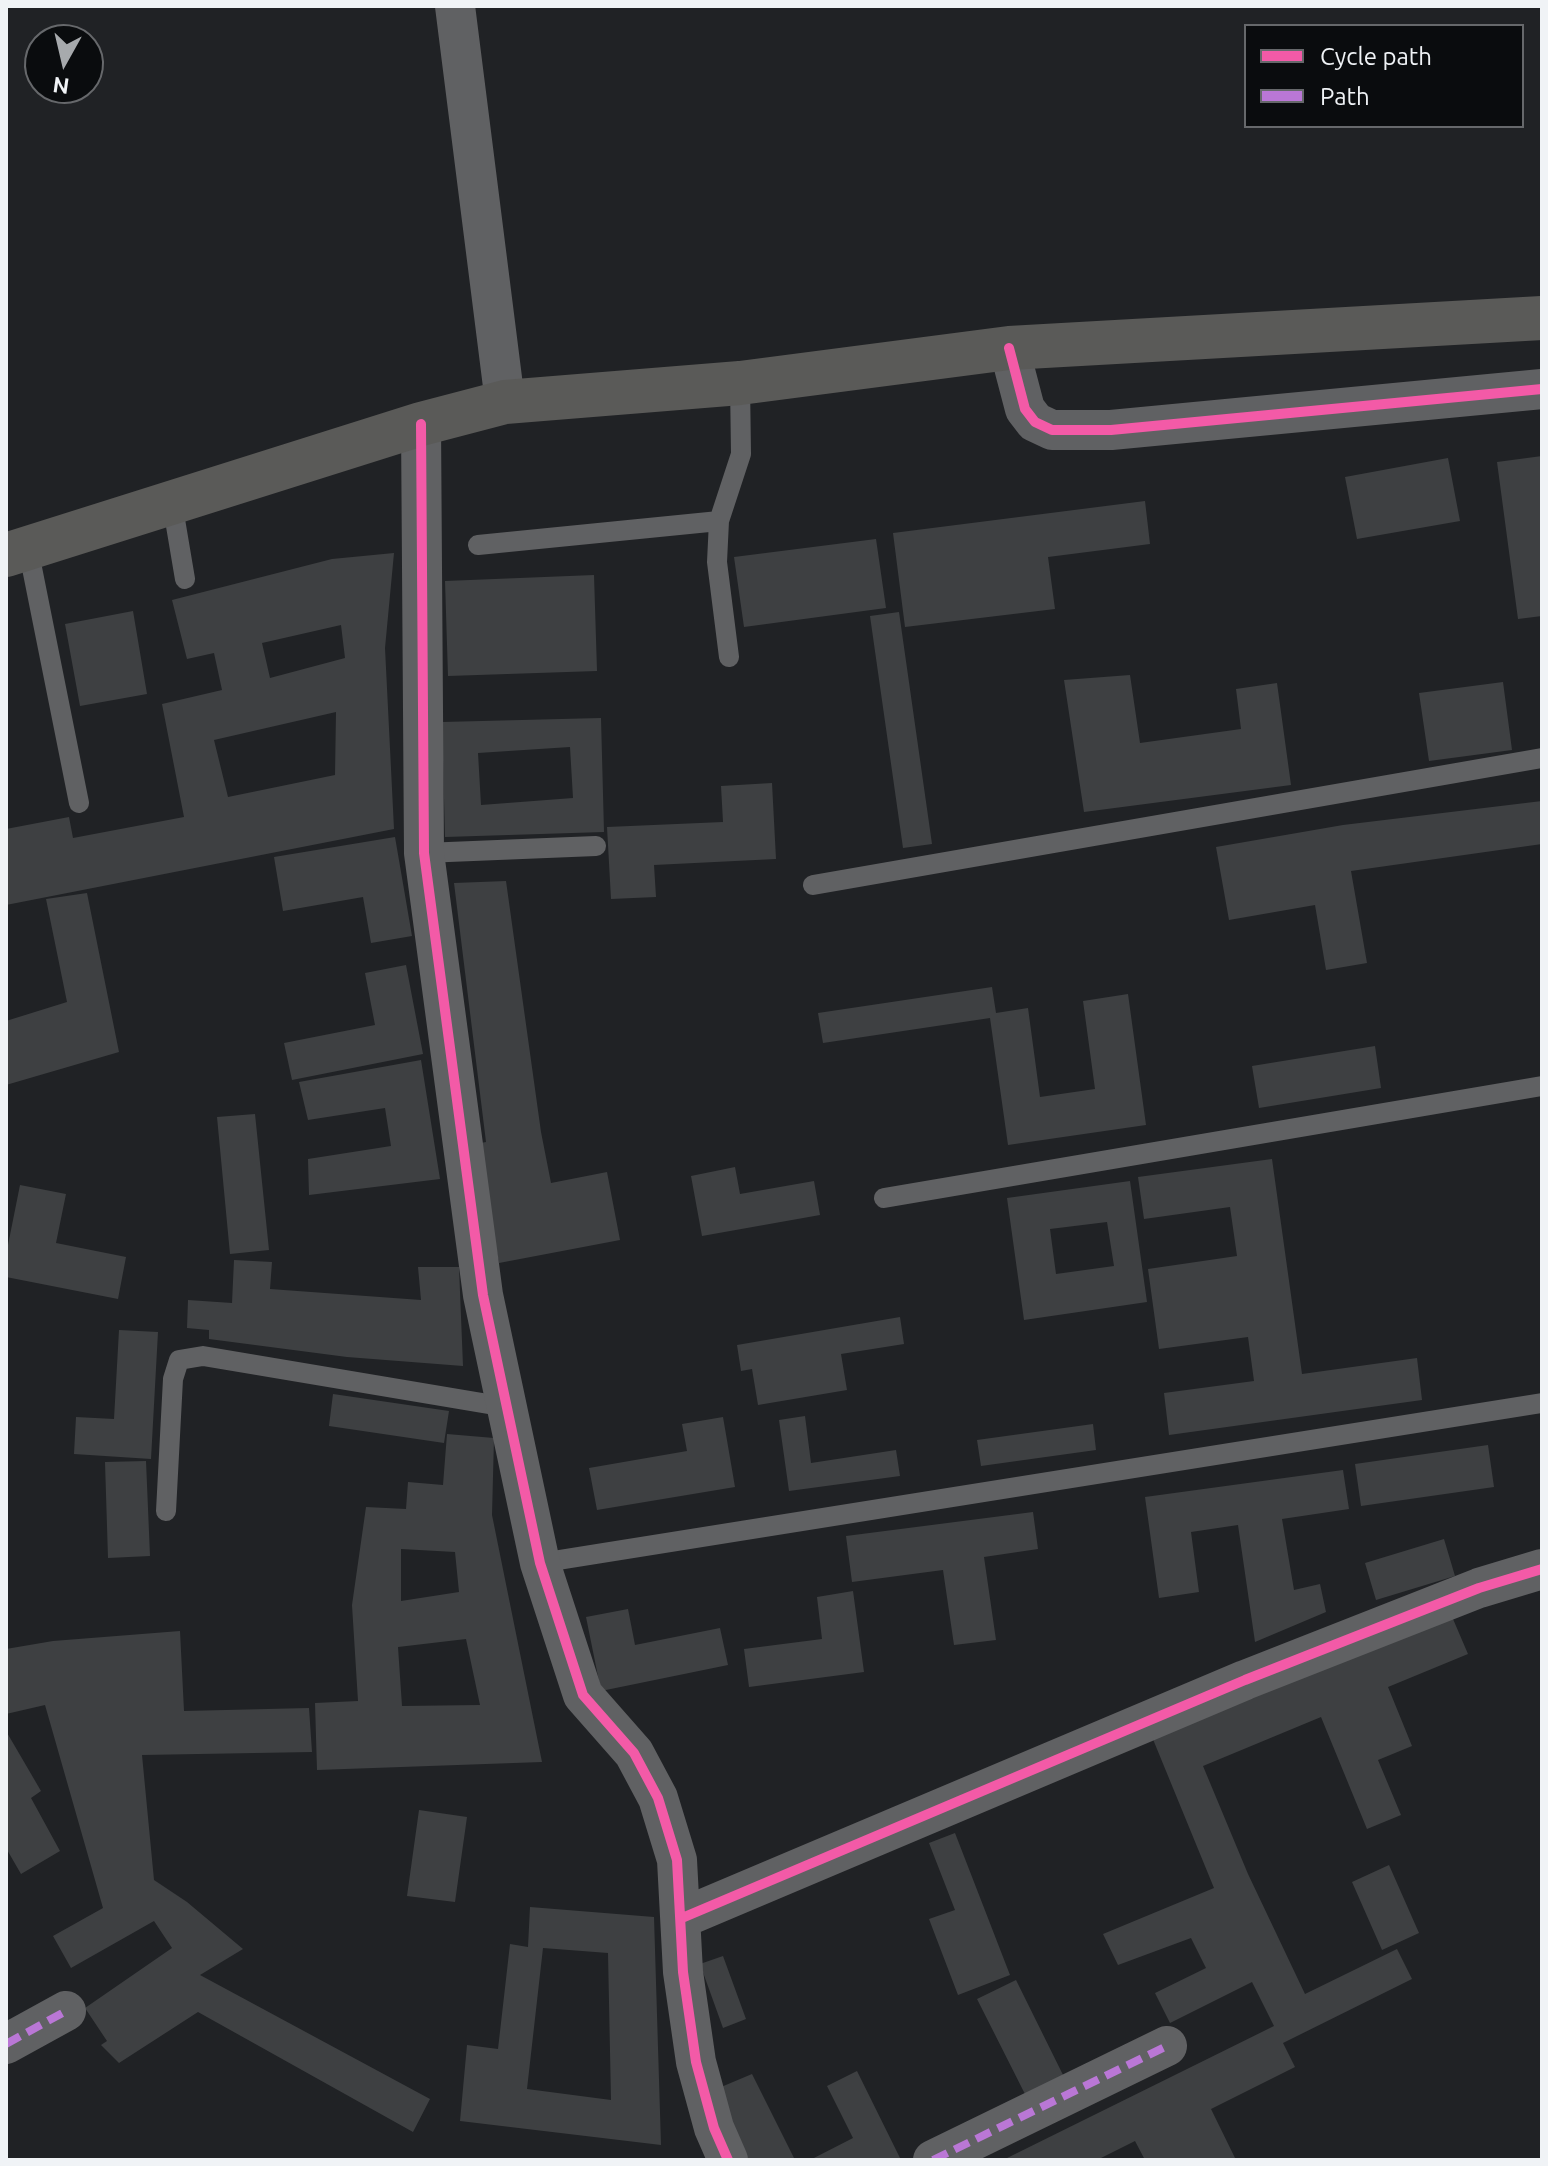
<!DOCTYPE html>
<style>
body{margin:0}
#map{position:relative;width:1548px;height:2166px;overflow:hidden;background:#202225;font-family:Ubuntu,sans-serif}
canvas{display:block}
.frame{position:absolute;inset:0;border:8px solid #f0f3f6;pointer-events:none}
.legend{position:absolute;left:1244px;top:24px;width:280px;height:104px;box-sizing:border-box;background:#0a0c0e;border:2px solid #66686b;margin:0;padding:10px 14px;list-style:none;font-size:24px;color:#f0f3f6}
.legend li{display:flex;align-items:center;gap:16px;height:40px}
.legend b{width:40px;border:2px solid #66686b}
.north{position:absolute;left:24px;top:24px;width:80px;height:80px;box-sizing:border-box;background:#0a0c0e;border:2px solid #66686b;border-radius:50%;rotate:188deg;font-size:22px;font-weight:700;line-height:32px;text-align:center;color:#f0f3f6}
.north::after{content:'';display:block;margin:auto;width:28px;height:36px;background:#a7aaad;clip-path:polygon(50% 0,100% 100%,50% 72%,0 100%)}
</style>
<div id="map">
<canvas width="1548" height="2166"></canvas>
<div class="frame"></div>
<ul class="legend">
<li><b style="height:10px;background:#f35aa7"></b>Cycle path</li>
<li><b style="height:10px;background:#ba77d6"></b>Path</li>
</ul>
<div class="north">N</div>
</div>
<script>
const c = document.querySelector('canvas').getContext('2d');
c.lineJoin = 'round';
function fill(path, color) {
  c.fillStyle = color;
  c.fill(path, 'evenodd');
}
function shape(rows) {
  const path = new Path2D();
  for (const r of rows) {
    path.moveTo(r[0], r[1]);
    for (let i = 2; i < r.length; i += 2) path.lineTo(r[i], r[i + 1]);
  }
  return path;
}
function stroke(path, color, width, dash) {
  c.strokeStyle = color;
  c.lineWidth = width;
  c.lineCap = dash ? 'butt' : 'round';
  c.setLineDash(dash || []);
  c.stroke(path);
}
fill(shape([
 [1542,456,1542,616,1518,619,1497,462],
 [1448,458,1460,521,1357,539,1345,477],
 [1145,501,1150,544,1048,557,1055,609,905,627,893,533],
 [876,539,886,608,744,627,734,557],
 [394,553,385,648,394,829,6,905,6,829,69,817,73,838,184,817,162,704,222,690,214,653,187,659,172,600,332,559],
 [341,625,345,658,270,678,262,643],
 [336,712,335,775,228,797,214,740],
 [594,575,597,671,448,676,445,581],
 [133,611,147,694,80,706,65,624],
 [899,612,932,844,903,848,870,616],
 [1130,675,1140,743,1241,729,1236,689,1277,683,1291,785,1084,812,1064,680],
 [1503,682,1512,750,1429,761,1419,693],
 [601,718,604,832,445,837,442,722],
 [570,747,573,798,481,805,478,753],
 [772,783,776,859,654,865,656,897,611,899,607,827,723,822,721,786],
 [1542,801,1542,844,1351,871,1367,963,1326,970,1315,905,1229,920,1216,847,1343,825],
 [395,837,412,936,371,943,363,897,283,911,274,857],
 [506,881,541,1132,551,1183,607,1172,620,1240,499,1263,476,1144,486,1142,454,883],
 [87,893,119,1052,6,1085,6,1021,67,1002,46,899],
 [406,965,423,1054,292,1080,284,1043,375,1025,365,973],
 [992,987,996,1013,1028,1008,1040,1097,1095,1089,1083,1001,1128,994,1146,1125,1008,1145,990,1018,823,1043,818,1013],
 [1375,1046,1381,1088,1259,1108,1252,1066],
 [421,1060,440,1179,309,1195,308,1159,391,1146,385,1108,308,1120,299,1082],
 [255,1114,269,1250,230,1254,217,1117],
 [1272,1159,1302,1374,1417,1358,1422,1400,1169,1435,1164,1393,1254,1381,1248,1337,1159,1349,1148,1269,1237,1256,1230,1207,1144,1219,1138,1177],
 [735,1167,740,1194,814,1181,820,1215,702,1236,691,1176],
 [1130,1181,1147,1302,1024,1320,1007,1198],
 [1107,1222,1114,1266,1056,1274,1050,1229],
 [20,1185,66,1194,56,1243,126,1257,118,1299,6,1277,6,1255],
 [234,1260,272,1262,270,1289,421,1300,418,1267,459,1267,463,1366,347,1357,209,1339,209,1330,187,1328,188,1300,232,1303],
 [900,1317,904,1344,841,1354,847,1390,758,1405,752,1369,741,1371,737,1345],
 [119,1330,158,1332,151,1459,74,1454,76,1417,114,1419],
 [333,1394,449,1411,444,1443,329,1426],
 [805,1416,811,1463,896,1450,900,1476,789,1491,779,1420],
 [723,1417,735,1487,597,1510,589,1468,687,1451,682,1424],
 [1093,1424,1096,1450,981,1466,977,1440],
 [447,1434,494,1438,492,1515,542,1762,317,1770,315,1703,358,1701,352,1605,366,1507,406,1509,408,1482,443,1485],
 [401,1549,455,1552,459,1592,401,1601],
 [466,1639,480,1705,402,1706,398,1647],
 [1488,1445,1494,1487,1361,1506,1355,1464],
 [146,1461,150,1556,108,1558,105,1462],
 [1343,1470,1349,1509,1282,1519,1294,1590,1320,1584,1326,1612,1255,1642,1238,1525,1191,1532,1199,1592,1159,1598,1145,1497],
 [1033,1512,1038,1549,984,1557,996,1640,954,1645,943,1570,852,1582,846,1536],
 [1444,1539,1455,1576,1376,1600,1365,1563],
 [853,1591,864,1672,749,1687,744,1649,822,1639,817,1597],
 [628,1609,635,1645,720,1628,728,1665,601,1691,586,1617],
 [1450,1612,1468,1654,1388,1687,1412,1746,1378,1760,1401,1815,1367,1829,1321,1717,1203,1766,1248,1874,1305,1994,1397,1949,1412,1979,1283,2043,1295,2067,1211,2109,1236,2160,1145,2160,1135,2141,1097,2160,1003,2160,1274,2026,1252,1982,1170,2023,1155,1993,1206,1968,1191,1938,1118,1965,1103,1934,1214,1888,1150,1732],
 [180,1631,184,1711,309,1708,312,1752,142,1755,154,1880,187,1902,243,1949,200,1975,430,2099,413,2132,198,2012,119,2063,101,2045,107,2041,85,2008,172,1948,154,1921,71,1968,53,1936,103,1908,45,1705,6,1714,6,1649,53,1641],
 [6,1731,41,1791,31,1798,60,1851,21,1874,6,1848],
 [419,1810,467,1817,455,1902,407,1896],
 [955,1833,1010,1975,958,1995,929,1919,955,1910,929,1843],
 [1389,1865,1419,1933,1382,1950,1352,1882],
 [530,1907,654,1917,661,2145,460,2121,467,2045,498,2049,510,1944,528,1947],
 [543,1948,608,1953,611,2100,527,2089],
 [723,1956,746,2019,723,2028,700,1964],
 [1016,1980,1067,2083,1029,2102,977,1999],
 [857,2071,901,2160,810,2160,853,2138,827,2086],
 [752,2074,795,2160,747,2160,714,2090]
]), '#3e4042');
stroke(shape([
 [172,502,185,579],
 [478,545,719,521],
 [28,548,79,803],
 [729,657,717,562,719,521,741,454,740,383],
 [424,853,596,846],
 [813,885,1542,758],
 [884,1198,1542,1086],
 [166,1511,173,1379,179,1360,203,1356,506,1407],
 [540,1563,1542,1403]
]), '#606163', 20);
stroke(shape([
 [455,6,505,402],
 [1009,348,1025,409,1035,422,1052,430,1111,430,1542,389],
 [421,424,424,853,483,1295,540,1563,583,1695,634,1753,658,1798,677,1860,683,1972,696,2062,714,2128,728,2160],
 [682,1918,1245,1680,1479,1588,1542,1569],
 [6,2044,66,2011],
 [933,2160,1167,2046]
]), '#606163', 40);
stroke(shape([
 [6,555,421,424,505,402,740,383,1009,348,1542,318]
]), '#5a5a58', 44);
stroke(shape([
 [6,2044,66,2011],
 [933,2160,1167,2046]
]), '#ba77d6', 8, [16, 8]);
stroke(shape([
 [1009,348,1025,409,1035,422,1052,430,1111,430,1542,389],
 [421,424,424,853,483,1295,540,1563,583,1695,634,1753,658,1798,677,1860,683,1972,696,2062,714,2128,728,2160],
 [682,1918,1245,1680,1479,1588,1542,1569]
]), '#f35aa7', 10);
</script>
